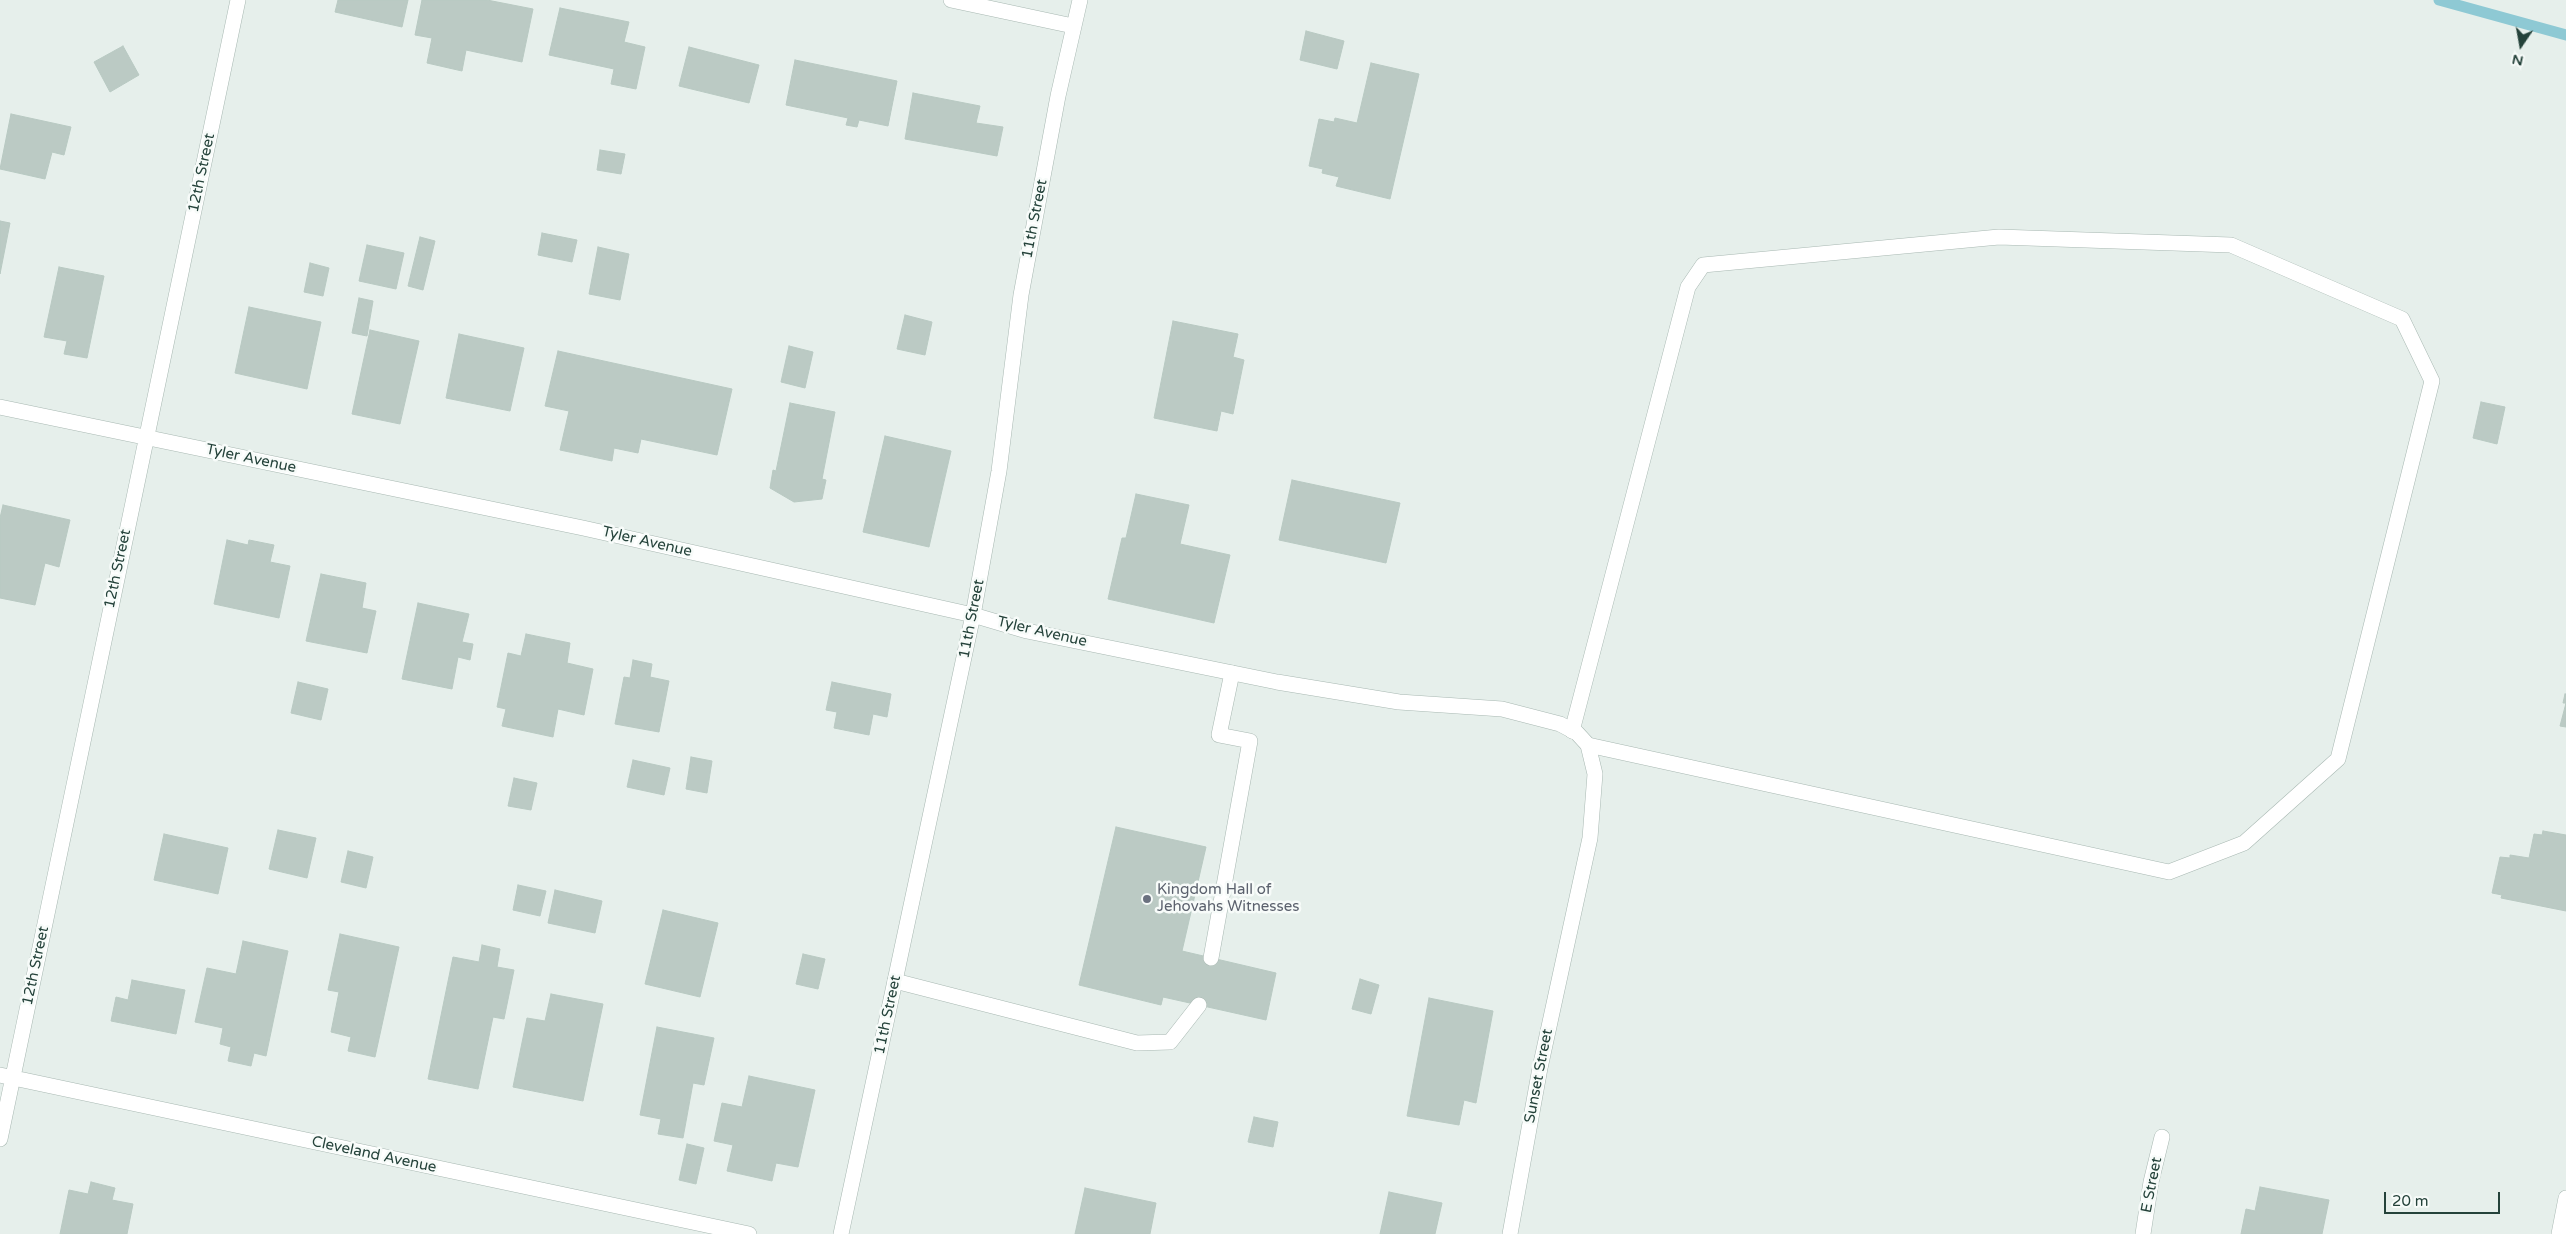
<!DOCTYPE html>
<style>
body{margin:0}
#map{position:relative;width:2566px;height:1234px;overflow:hidden;background:#e6efeb;font-family:"Varela Round",sans-serif}
canvas{display:block}
.north{position:absolute;left:2496px;top:20px;width:50px;height:50px;-webkit-text-stroke:4px #f7fbf9;paint-order:stroke;rotate:192deg;font-size:14px;font-weight:700;line-height:20px;text-align:center;color:#24423a}
.north::after{content:'';display:block;margin:auto;width:18px;height:22px;background:#24423a;clip-path:polygon(50% 0,100% 100%,50% 72%,0 100%)}
.scale{position:absolute;left:2384px;top:1192px;width:116px;height:22px;box-sizing:border-box;border:2px solid #24423a;border-top:0;padding-left:6px;font-size:15px;line-height:18px;white-space:nowrap;color:#24423a;-webkit-text-stroke:4px #f7fbf9;paint-order:stroke}
</style>
<div id="map">
<canvas width="2566" height="1234"></canvas>
<div class="north">N</div>
<div class="scale">20 m</div>
</div>
<script>
const c = document.querySelector('canvas').getContext('2d');
c.lineJoin = 'round';
function shape(rows) {
  const path = new Path2D();
  for (const r of rows) {
    path.moveTo(r[0], r[1]);
    for (let i = 2; i < r.length; i += 2) path.lineTo(r[i], r[i + 1]);
  }
  return path;
}
function stroke(path, color, width, dash) {
  c.strokeStyle = color;
  c.lineWidth = width;
  c.lineCap = dash ? 'butt' : 'round';
  c.setLineDash(dash || []);
  c.stroke(path);
}
function fill(path, color) {
  c.fillStyle = color;
  c.fill(path, 'evenodd');
}
function label(font, color, halo, rows, align = 'center') {
  c.font = font + ' "Varela Round",sans-serif';
  c.lineWidth = 5;
  c.setLineDash([]);
  c.textBaseline = 'middle';
  c.strokeStyle = halo;
  c.fillStyle = color;
  for (const [text, x, y, turn = 0] of rows) {
    c.save();
    c.translate(x, y);
    c.rotate((+turn || 0) * Math.PI / 180);
    c.textAlign = isNaN(turn) ? turn : align;
    if (halo) c.strokeText(text, 0, 0);
    c.fillText(text, 0, 0);
    c.restore();
  }
}
stroke(shape([
 [2439,0,2566,35]
]), '#8ec9d4', 11);
const building = shape([
 [338,0,408,0,402,27,335,12,338,0],
 [422,0,487,0,533,9,522,62,466,50,462,71,427,63,432,38,415,35,422,0],
 [560,8,629,22,624,42,645,47,636,89,611,84,614,69,549,55,560,8],
 [1306,31,1344,41,1337,69,1300,60,1306,31],
 [123,46,139,75,110,92,94,62,123,46],
 [689,47,759,65,749,103,679,86,689,47],
 [795,60,897,81,888,126,859,120,857,127,846,125,848,118,786,105,795,60],
 [1371,63,1419,74,1390,199,1336,186,1339,177,1322,173,1323,169,1309,166,1319,119,1334,122,1335,118,1357,123,1371,63],
 [913,93,980,106,976,123,1003,127,997,156,905,139,913,93],
 [11,114,71,127,64,155,52,152,45,179,0,169,11,114],
 [600,150,625,154,621,174,597,170,600,150],
 [0,221,10,223,0,274,0,221],
 [542,233,577,240,572,262,538,255,542,233],
 [420,237,435,241,423,290,408,286,420,237],
 [367,245,404,253,396,289,359,281,367,245],
 [598,247,629,254,620,300,589,294,598,247],
 [310,263,329,268,323,296,304,292,310,263],
 [59,267,104,276,87,358,64,354,67,341,44,337,59,267],
 [359,298,373,301,367,336,352,333,359,298],
 [249,307,321,322,307,389,235,373,249,307],
 [905,315,932,322,925,355,897,349,905,315],
 [1173,321,1238,334,1233,357,1244,360,1233,414,1221,411,1217,431,1154,418,1173,321],
 [370,330,419,341,400,424,352,414,370,330],
 [459,334,524,348,510,411,446,398,459,334],
 [789,346,813,352,805,388,781,382,789,346],
 [558,351,732,389,717,455,641,439,638,453,614,448,612,461,560,450,569,411,545,406,558,351],
 [2481,402,2505,407,2497,444,2473,438,2481,402],
 [790,403,835,412,822,479,826,480,822,499,794,502,770,488,773,470,776,471,790,403],
 [885,436,951,451,929,547,863,532,885,436],
 [1292,480,1400,503,1386,563,1279,540,1292,480],
 [1136,494,1189,505,1180,544,1230,555,1214,623,1108,599,1122,538,1126,538,1136,494],
 [3,505,70,520,59,567,45,563,35,605,0,598,0,518,3,505],
 [227,540,248,545,249,540,274,545,270,562,290,566,279,618,214,604,227,540],
 [321,574,366,583,362,608,376,611,367,653,306,641,321,574],
 [418,603,469,614,462,642,473,644,470,660,458,657,452,689,402,679,418,603],
 [526,634,570,643,567,663,593,669,584,715,558,709,553,737,502,726,506,709,497,707,508,653,521,656,526,634],
 [633,660,652,664,650,677,669,681,659,732,615,724,624,677,630,678,633,660],
 [298,682,328,689,321,720,291,713,298,682],
 [832,682,891,694,887,717,873,714,869,735,834,728,837,712,826,710,832,682],
 [2565,694,2566,694,2566,727,2560,726,2566,703,2563,703,2565,694],
 [691,757,712,761,707,793,686,789,691,757],
 [633,760,670,768,664,795,627,787,633,760],
 [514,778,537,783,531,810,508,806,514,778],
 [1116,827,1206,847,1182,951,1276,973,1266,1020,1163,997,1161,1005,1079,985,1116,827],
 [278,830,316,838,307,878,269,869,278,830],
 [2543,831,2566,835,2566,911,2501,898,2502,895,2492,893,2500,857,2510,858,2510,855,2529,858,2534,834,2542,835,2543,831],
 [164,834,228,848,218,894,154,880,164,834],
 [348,851,373,857,366,888,341,882,348,851],
 [518,885,546,891,540,916,513,910,518,885],
 [555,890,602,901,595,933,548,923,555,890],
 [663,910,718,923,700,997,645,984,663,910],
 [340,934,399,947,375,1057,348,1051,351,1037,331,1032,339,992,328,990,340,934],
 [243,941,288,951,266,1056,254,1053,251,1066,228,1061,231,1047,220,1044,223,1028,195,1022,207,968,236,974,243,941],
 [482,945,500,949,497,967,514,970,504,1019,493,1017,478,1089,428,1079,453,957,479,962,482,945],
 [803,954,825,959,818,989,796,984,803,954],
 [1360,979,1379,985,1371,1014,1352,1009,1360,979],
 [132,980,185,990,176,1034,111,1021,116,997,128,1000,132,980],
 [551,994,603,1004,583,1101,513,1087,527,1018,545,1021,551,994],
 [1429,998,1493,1011,1476,1103,1464,1100,1459,1125,1407,1116,1429,998],
 [657,1027,714,1038,704,1085,693,1083,683,1138,658,1134,661,1119,640,1115,657,1027],
 [749,1076,815,1090,798,1167,776,1163,772,1181,727,1171,733,1145,714,1141,722,1103,742,1107,749,1076],
 [1254,1117,1278,1122,1273,1147,1248,1142,1254,1117],
 [687,1144,704,1148,696,1184,679,1180,687,1144],
 [91,1182,115,1188,112,1200,133,1204,127,1234,60,1234,69,1190,88,1194,91,1182],
 [2260,1187,2329,1200,2322,1234,2241,1234,2246,1209,2255,1211,2260,1187],
 [1085,1188,1156,1203,1150,1234,1075,1234,1085,1188],
 [1389,1192,1442,1203,1435,1234,1380,1234,1389,1192]
]);
fill(building, '#bbcac4');
stroke(building, '#b8c9c2', 1);
const lane = shape([
 [1572,731,1688,287,1703,265,1999,237,2231,245,2402,319,2432,381,2338,759,2244,843,2169,872,1588,745],
 [1211,958,1250,741,1219,735,1232,673],
 [895,981,1137,1043,1170,1042,1199,1005]
]);
const street = shape([
 [951,0,1073,26],
 [0,407,583,528,973,615,1027,631,1277,682,1399,702,1502,709,1560,724,1577,733,1588,745,1595,774,1590,838,1540,1068,1510,1234],
 [0,1075,749,1234],
 [0,1139,238,0],
 [841,1234,973,615,999,471,1021,295,1058,96,1080,0],
 [2143,1234,2151,1182,2162,1137],
 [2559,1234,2566,1198]
]);
stroke(lane, '#a8b8b2', 16);
stroke(street, '#a8b8b2', 16);
stroke(lane, '#fff', 15);
stroke(street, '#fff', 15);
for (const [x, y, r, color] of [
 [1147,899,5,"#6b7280"]
]) {
  const dot = new Path2D();
  dot.arc(x, y, r, 0, 2 * Math.PI);
  c.fillStyle = color;
  c.fill(dot);
  stroke(dot, '#f7fbf9', 2);
}
label('15px', '#24423a', '#f7fbf9', [
 ["12th Street",202,173,-78],
 ["11th Street",1035,219,-79],
 ["Tyler Avenue",251,459,12],
 ["Tyler Avenue",647,542,13],
 ["12th Street",118,569,-78],
 ["11th Street",972,619,-79],
 ["Tyler Avenue",1042,632,13],
 ["12th Street",36,966,-78],
 ["11th Street",888,1015,-78],
 ["Sunset Street",1539,1076,-79],
 ["Cleveland Avenue",374,1155,12],
 ["E Street",2152,1185,-79]
]);
label('15px', '#5b616d', '#f7fbf9', [
 ["Kingdom Hall of",1157,890],
 ["Jehovahs Witnesses",1157,907]
], 'left');
</script>
